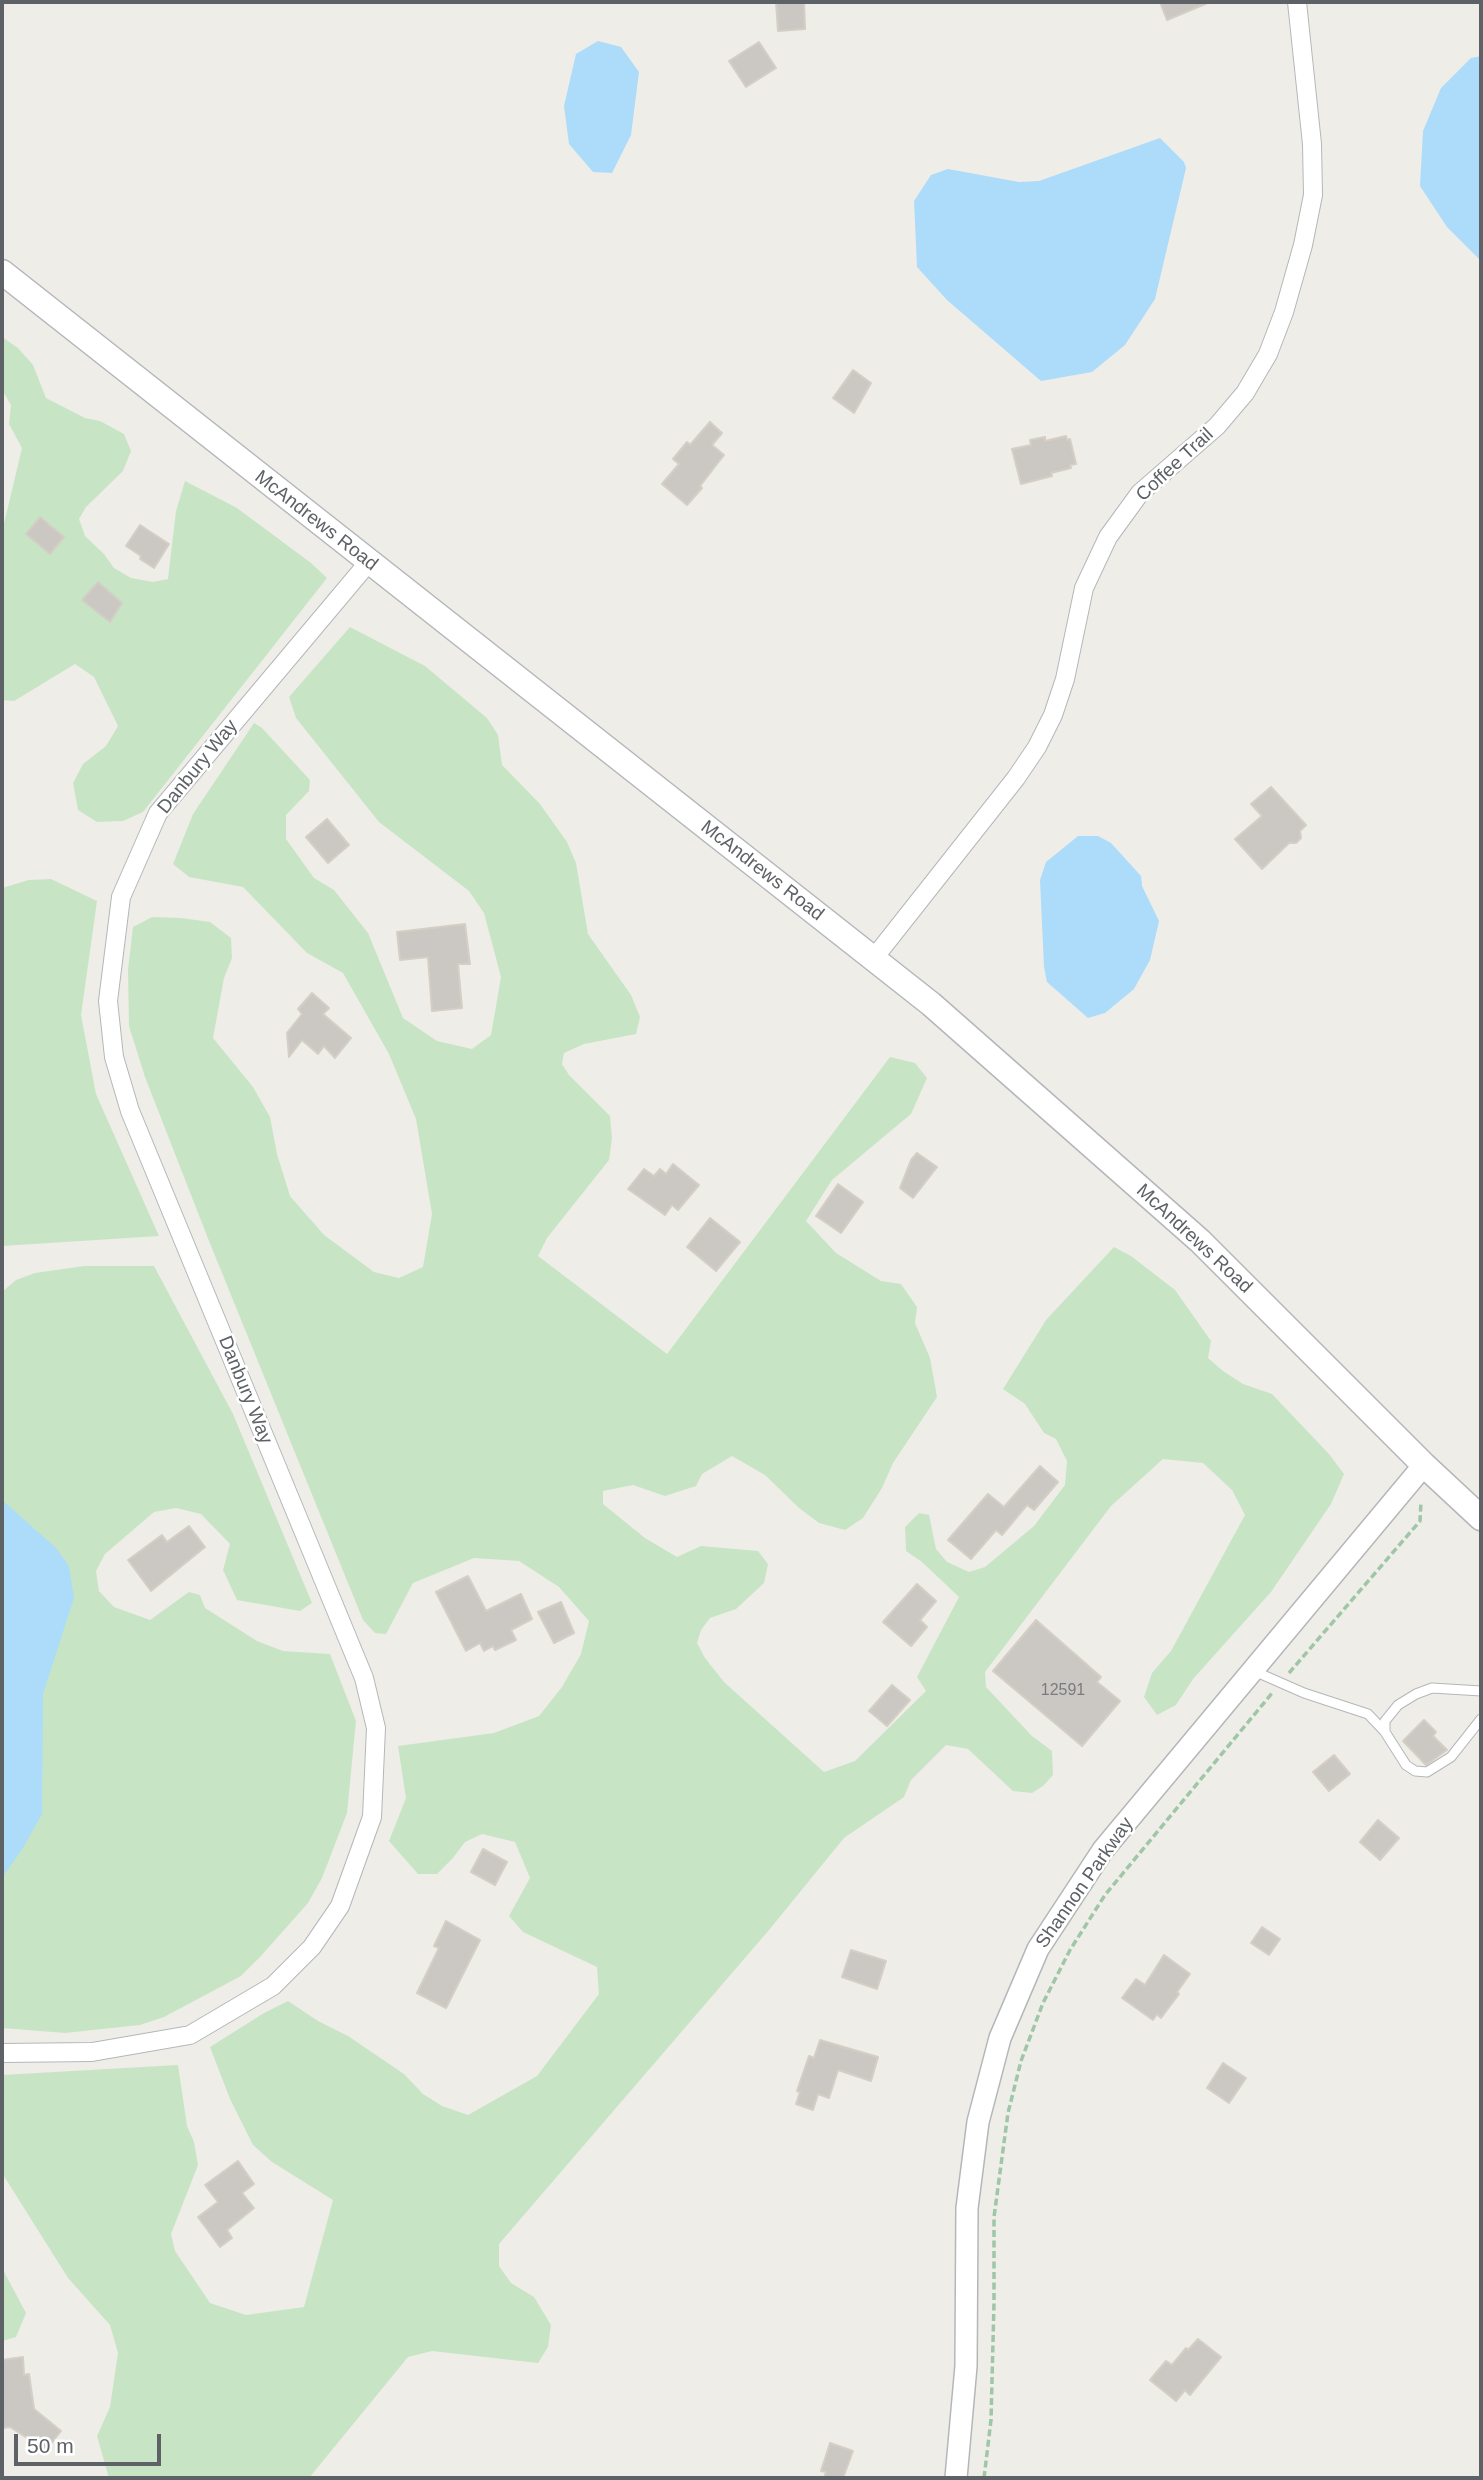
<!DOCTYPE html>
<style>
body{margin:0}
#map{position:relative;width:1483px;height:2480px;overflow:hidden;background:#efede7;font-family:Helvetica,sans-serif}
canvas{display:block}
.frame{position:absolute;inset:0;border:4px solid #5e6266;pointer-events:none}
.scale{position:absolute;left:14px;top:2434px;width:147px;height:32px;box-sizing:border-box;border:4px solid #5e6266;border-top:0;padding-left:9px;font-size:21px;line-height:24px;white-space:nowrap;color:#5e6266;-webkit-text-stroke:5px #fff;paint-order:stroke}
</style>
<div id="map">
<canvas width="1483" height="2480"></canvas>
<div class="frame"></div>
<div class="scale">50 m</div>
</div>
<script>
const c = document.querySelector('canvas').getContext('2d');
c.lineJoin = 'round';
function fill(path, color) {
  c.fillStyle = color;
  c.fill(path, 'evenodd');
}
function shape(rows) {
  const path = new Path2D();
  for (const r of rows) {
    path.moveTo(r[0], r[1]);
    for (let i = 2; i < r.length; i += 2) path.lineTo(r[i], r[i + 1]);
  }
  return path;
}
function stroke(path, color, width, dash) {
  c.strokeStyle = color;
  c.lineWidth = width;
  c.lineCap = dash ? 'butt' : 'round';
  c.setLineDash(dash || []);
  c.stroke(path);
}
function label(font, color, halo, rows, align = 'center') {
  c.font = font + ' Helvetica,sans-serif';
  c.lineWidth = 5;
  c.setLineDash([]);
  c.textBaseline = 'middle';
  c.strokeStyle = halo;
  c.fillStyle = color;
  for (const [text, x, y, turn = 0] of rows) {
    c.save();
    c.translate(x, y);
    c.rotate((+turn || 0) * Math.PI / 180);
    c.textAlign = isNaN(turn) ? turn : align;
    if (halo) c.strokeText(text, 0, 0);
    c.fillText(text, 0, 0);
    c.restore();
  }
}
fill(shape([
 [2,337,18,348,33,365,46,398,85,418,100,421,124,434,131,451,123,471,86,507,79,519,85,536,104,554,114,568,131,578,153,582,168,579,176,511,185,481,237,508,311,563,327,578,143,812,123,821,97,822,78,810,73,783,83,764,106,746,118,726,94,677,75,664,14,701,2,700,2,532,22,448,9,424,11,405,2,390],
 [350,627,425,666,487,718,498,735,502,765,540,804,567,842,576,863,588,934,631,995,640,1017,636,1034,584,1044,564,1053,562,1064,569,1075,610,1116,612,1138,609,1160,547,1238,538,1256,667,1354,890,1057,915,1063,927,1078,911,1114,832,1180,806,1221,836,1253,881,1281,901,1284,917,1307,915,1323,930,1358,937,1397,893,1463,882,1488,863,1518,845,1530,819,1523,799,1508,765,1475,732,1456,702,1474,696,1486,665,1496,633,1485,603,1491,603,1504,645,1538,677,1557,701,1546,758,1551,768,1564,764,1583,736,1609,710,1618,701,1630,697,1643,705,1658,724,1682,824,1772,855,1761,926,1691,917,1677,959,1597,922,1562,906,1551,905,1527,919,1513,929,1515,936,1549,947,1562,969,1572,985,1567,1034,1526,1065,1485,1067,1461,1056,1439,1044,1433,1025,1404,1003,1389,1046,1320,1114,1247,1131,1256,1175,1290,1211,1341,1208,1358,1223,1371,1243,1384,1272,1394,1329,1454,1344,1474,1331,1504,1271,1592,1193,1679,1176,1705,1157,1715,1144,1697,1152,1673,1171,1651,1245,1515,1232,1490,1203,1463,1163,1459,1111,1506,985,1672,986,1687,1032,1736,1052,1751,1053,1775,1043,1786,1032,1793,1013,1791,968,1749,946,1745,911,1780,904,1797,844,1838,769,1930,499,2244,499,2266,511,2283,534,2297,551,2325,548,2347,538,2363,432,2351,408,2357,309,2478,109,2478,97,2436,110,2407,118,2353,110,2325,68,2278,2,2173,2,2075,178,2065,187,2126,194,2142,198,2165,171,2234,175,2251,210,2303,246,2315,304,2307,333,2200,272,2162,253,2145,230,2099,210,2047,264,2013,288,2001,318,2021,348,2036,404,2074,423,2094,442,2106,468,2115,537,2076,599,1994,597,1967,523,1932,509,1916,530,1878,515,1842,482,1834,465,1842,453,1858,437,1874,418,1874,389,1841,406,1798,398,1746,494,1733,539,1716,562,1687,581,1654,589,1621,559,1587,519,1561,474,1558,413,1583,386,1634,375,1633,363,1620,209,1241,145,1077,129,1026,128,970,133,927,152,917,181,918,210,922,231,938,232,958,224,978,213,1038,253,1087,270,1117,277,1154,290,1196,324,1235,374,1272,399,1278,423,1267,432,1214,416,1119,389,1054,343,973,307,953,243,887,189,877,173,864,193,814,254,723,262,728,310,780,309,791,286,815,286,839,314,878,334,890,368,933,403,1018,437,1041,472,1049,491,1035,501,977,484,913,469,891,379,822,296,718,289,697],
 [51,879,97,901,81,1015,96,1094,159,1236,2,1246,2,888,29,880],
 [84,1266,154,1266,233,1414,312,1603,300,1611,237,1600,223,1570,230,1544,201,1514,176,1508,154,1512,105,1554,96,1571,99,1591,114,1607,150,1620,189,1592,200,1595,205,1608,257,1641,283,1651,330,1654,356,1721,347,1813,322,1878,308,1903,260,1957,241,1976,164,2017,140,2025,65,2033,2,2028,2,1292,16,1280,35,1273],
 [2,2268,26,2313,16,2337,2,2341]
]), '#c7e5c5');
fill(shape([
 [598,41,621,47,639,72,631,135,612,173,593,172,569,144,564,106,576,54],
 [1481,56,1481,261,1447,227,1420,186,1423,131,1441,88,1471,58],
 [1160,138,1184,162,1186,168,1155,299,1125,345,1092,372,1041,381,947,300,917,267,914,201,931,175,948,169,1019,182,1039,181],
 [1078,836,1098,836,1111,843,1141,876,1142,886,1159,921,1150,960,1134,989,1105,1013,1088,1018,1047,982,1044,967,1040,880,1046,862],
 [2,1500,56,1548,69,1566,74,1598,43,1694,42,1814,23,1848,2,1878]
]), '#acdcf9');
const building = shape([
 [776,2,804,2,805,29,778,31,776,2],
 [1160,2,1210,2,1167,20,1160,2],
 [759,42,776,68,746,87,729,61,759,42],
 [853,370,871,383,854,413,833,398,853,370],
 [710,422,722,433,712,445,724,455,700,486,702,488,687,505,662,484,679,464,673,459,687,442,690,445,710,422],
 [1066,436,1067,440,1070,439,1076,464,1070,465,1071,468,1051,473,1052,476,1021,484,1012,449,1031,445,1030,440,1045,437,1045,441,1066,436],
 [40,517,64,537,50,554,26,534,40,517],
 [140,525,169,544,154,568,140,559,141,556,126,546,140,525],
 [98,582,122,603,110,622,82,600,98,582],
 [1271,787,1306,825,1300,831,1301,838,1296,843,1289,843,1262,869,1235,839,1262,816,1251,804,1271,787],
 [327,819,349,845,328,863,306,837,327,819],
 [465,924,470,964,458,964,462,1008,432,1011,428,957,400,960,397,932,465,924],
 [312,993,329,1008,323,1014,351,1038,335,1058,324,1046,318,1054,302,1040,289,1057,287,1033,302,1014,298,1009,312,993],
 [917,1153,937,1167,913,1198,900,1188,911,1160,917,1153],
 [673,1164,699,1185,678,1210,672,1205,665,1215,628,1189,644,1169,654,1176,660,1169,666,1174,673,1164],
 [838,1184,863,1202,841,1233,816,1216,838,1184],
 [710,1218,740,1242,716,1271,687,1247,710,1218],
 [1040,1466,1058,1482,1034,1510,1027,1505,1002,1535,996,1530,971,1559,948,1540,988,1494,1004,1507,1040,1466],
 [189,1526,205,1547,151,1591,128,1560,162,1535,167,1542,189,1526],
 [468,1576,486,1611,521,1594,532,1619,511,1630,516,1640,495,1650,493,1646,484,1651,480,1643,466,1651,436,1592,468,1576],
 [917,1584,936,1601,920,1620,927,1627,911,1646,883,1622,917,1584],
 [561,1602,574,1633,554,1643,538,1612,561,1602],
 [1036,1620,1101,1677,1097,1682,1120,1701,1082,1746,993,1671,1036,1620],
 [892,1685,910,1700,887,1726,869,1711,892,1685],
 [1424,1720,1436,1732,1433,1736,1447,1750,1426,1765,1403,1741,1424,1720],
 [1334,1755,1350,1774,1329,1791,1313,1772,1334,1755],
 [1378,1820,1399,1838,1380,1860,1360,1842,1378,1820],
 [483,1849,507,1862,495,1885,471,1872,483,1849],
 [446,1921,480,1940,446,2008,417,1993,439,1948,434,1946,446,1921],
 [1262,1927,1280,1939,1269,1955,1251,1943,1262,1927],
 [851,1950,886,1961,877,1989,842,1977,851,1950],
 [1164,1955,1190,1974,1177,1992,1179,1994,1161,2018,1157,2014,1153,2020,1122,1998,1136,1979,1145,1985,1164,1955],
 [820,2040,878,2057,871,2081,838,2070,829,2098,818,2094,813,2110,796,2104,800,2092,797,2091,809,2056,814,2058,820,2040],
 [1223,2063,1246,2078,1229,2103,1207,2088,1223,2063],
 [238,2161,254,2184,242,2193,254,2208,227,2230,232,2238,220,2247,198,2217,218,2202,205,2185,238,2161],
 [1198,2339,1221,2357,1190,2395,1185,2390,1176,2401,1150,2380,1166,2361,1172,2365,1186,2348,1188,2350,1198,2339],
 [23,2357,24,2375,29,2374,34,2409,61,2431,46,2450,10,2427,2,2428,2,2360,23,2357],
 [830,2443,853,2451,843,2478,824,2478,826,2472,821,2471,830,2443]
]);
fill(building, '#cbc8c4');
stroke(building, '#d4cec5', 2);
const service = shape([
 [1254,1671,1304,1693,1368,1714,1385,1732],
 [1481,1691,1432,1688,1416,1694,1398,1705,1385,1721,1385,1732,1406,1765,1415,1771,1427,1772,1451,1757,1481,1719]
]);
const minor = shape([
 [874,958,1016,778,1037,747,1053,715,1065,679,1084,588,1108,537,1140,493,1217,426,1245,393,1268,354,1284,312,1303,245,1313,195,1312,144,1297,2],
 [2,2053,92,2052,190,2035,273,1986,312,1947,340,1906,372,1817,376,1728,364,1678,130,1111,114,1057,108,1001,121,897,158,813,368,563]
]);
const tertiary = shape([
 [956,2478,966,2366,967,2208,978,2122,1000,2038,1038,1949,1103,1850,1424,1465]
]);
const secondary = shape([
 [2,272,931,1004,1200,1241,1424,1465,1481,1518]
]);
stroke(service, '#b4b7ba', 11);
stroke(minor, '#b4b7ba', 20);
stroke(tertiary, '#b4b7ba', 24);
stroke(secondary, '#b3b6ba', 27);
stroke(shape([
 [1289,1673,1420,1521,1421,1502],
 [984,2478,991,2420,994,2303,994,2217,1008,2113,1021,2061,1043,2003,1070,1950,1105,1895,1273,1692]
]), '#9ec6a7', 3.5, [7, 3.5]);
stroke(service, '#fff', 9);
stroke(minor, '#fff', 18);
stroke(tertiary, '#fff', 21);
stroke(secondary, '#fff', 24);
label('16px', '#797c7e', null, [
 ["12591",1063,1691]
]);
label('19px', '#5e6266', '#fff', [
 ["Coffee Trail",1175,465,-43],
 ["McAndrews Road",316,521,38],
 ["Danbury Way",198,767,-51],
 ["McAndrews Road",762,871,38],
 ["McAndrews Road",1194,1239,43],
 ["Danbury Way",245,1390,68],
 ["Shannon Parkway",1085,1883,-55]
]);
</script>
